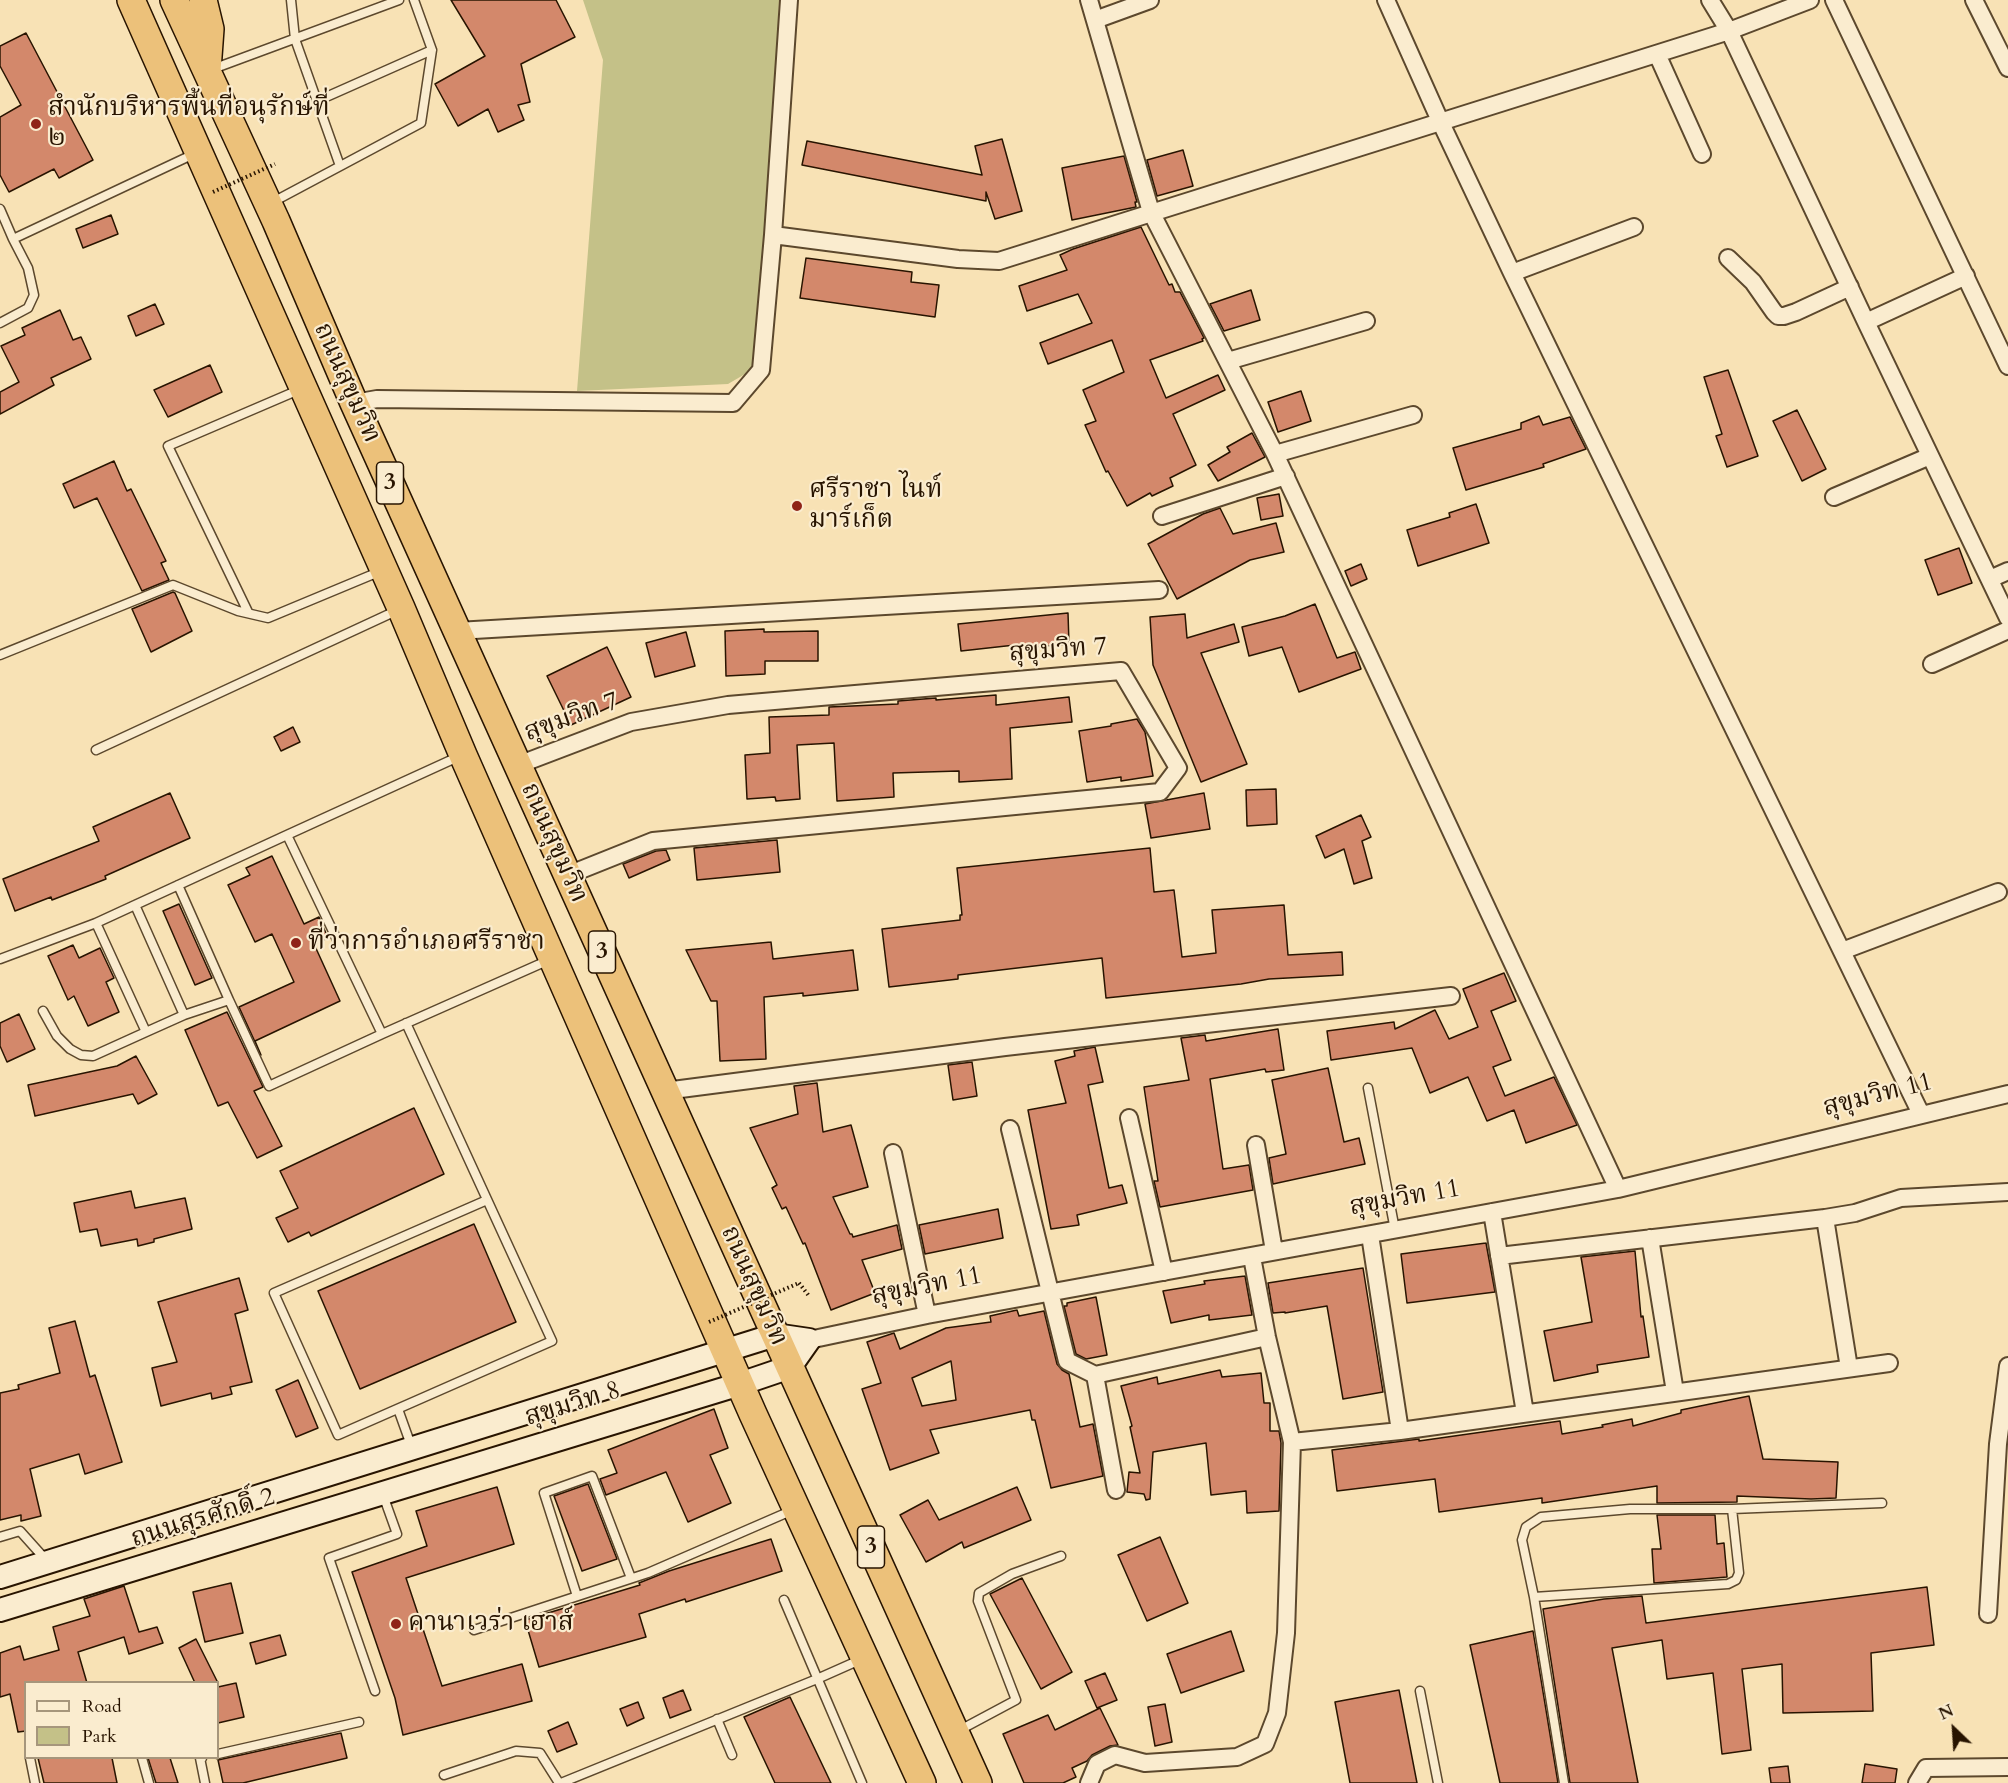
<!DOCTYPE html>
<meta charset="utf-8">
<style>
body{margin:0}
#map{position:relative;width:2008px;height:1783px;overflow:hidden;background:#f8e2b5;font-family:Cardo,serif}
canvas{display:block}
.legend{position:absolute;left:24px;top:1681px;width:195px;height:78px;box-sizing:border-box;background:#faeccf;border:2px solid #a6967c;margin:0;padding:8px 10px;list-style:none;font-size:18px;color:#281400}
.legend li{display:flex;align-items:center;gap:12px;height:30px}
.legend b{width:30px;border:2px solid #a6967c}
.north{position:absolute;left:1924px;top:1699px;width:60px;height:60px;-webkit-text-stroke:4px #faeccf;paint-order:stroke;rotate:335deg;font-size:16px;font-weight:700;line-height:24px;text-align:center;color:#281400}
.north::after{content:'';display:block;margin:auto;width:21px;height:27px;background:#281400;clip-path:polygon(50% 0,100% 100%,50% 72%,0 100%)}
</style>
<div id="map">
<canvas width="2008" height="1783"></canvas>
<ul class="legend">
<li><b style="height:8px;background:#faeccf"></b>Road</li>
<li><b style="height:16px;background:#c4c188"></b>Park</li>
</ul>
<div class="north">N</div>
</div>
<script>
const c = document.querySelector('canvas').getContext('2d');
c.lineJoin = 'round';
function fill(path, color) {
  c.fillStyle = color;
  c.fill(path, 'evenodd');
}
function shape(rows) {
  const path = new Path2D();
  for (const r of rows) {
    path.moveTo(r[0], r[1]);
    for (let i = 2; i < r.length; i += 2) path.lineTo(r[i], r[i + 1]);
  }
  return path;
}
function stroke(path, color, width, dash) {
  c.strokeStyle = color;
  c.lineWidth = width;
  c.lineCap = dash ? 'butt' : 'round';
  c.setLineDash(dash || []);
  c.stroke(path);
}
function label(font, color, halo, rows, align = 'center') {
  c.font = font + ' Cardo,"Noto Serif Thai",serif';
  c.lineWidth = 4.5;
  c.setLineDash([]);
  c.textBaseline = 'middle';
  c.strokeStyle = halo;
  c.fillStyle = color;
  for (const [text, x, y, turn = 0] of rows) {
    c.save();
    c.translate(x, y);
    c.rotate((+turn || 0) * Math.PI / 180);
    c.textAlign = isNaN(turn) ? turn : align;
    if (halo) c.strokeText(text, 0, 0);
    c.fillText(text, 0, 0);
    c.restore();
  }
}
fill(shape([
 [583,0,779,0,773,159,760,327,752,370,728,384,577,391,603,60]
]), '#c4c188');
const building = shape([
 [451,0,556,0,575,37,521,64,530,102,518,105,524,120,498,132,488,109,458,126,435,84,485,56,451,0],
 [26,33,93,160,59,178,54,169,9,192,0,175,0,117,21,105,0,66,0,46,26,33],
 [1002,139,1022,211,995,219,986,192,986,201,802,165,807,141,982,175,975,146,1002,139],
 [1183,150,1193,186,1157,196,1147,160,1183,150],
 [1124,156,1137,202,1135,202,1136,207,1072,220,1062,168,1124,156],
 [111,215,118,234,83,248,76,229,111,215],
 [1141,227,1169,285,1172,284,1175,292,1180,292,1204,338,1202,339,1203,341,1150,360,1166,398,1218,375,1225,390,1173,414,1196,465,1170,478,1173,486,1152,496,1150,493,1127,506,1108,471,1106,472,1085,425,1096,421,1083,390,1124,372,1112,340,1048,364,1040,343,1092,323,1078,294,1027,311,1019,286,1067,270,1060,255,1073,249,1141,227],
 [806,258,912,272,911,282,939,285,935,317,800,298,806,258],
 [1251,290,1260,320,1224,331,1210,304,1251,290],
 [155,304,164,324,136,336,128,316,155,304],
 [60,310,73,340,81,337,91,359,51,378,54,385,0,414,0,392,19,382,1,346,25,335,22,328,60,310],
 [210,365,222,392,168,417,154,390,210,365],
 [1728,370,1758,456,1727,467,1716,436,1722,434,1704,377,1728,370],
 [1301,391,1311,421,1278,432,1268,402,1301,391],
 [1797,410,1826,469,1802,481,1773,421,1797,410],
 [1539,416,1543,425,1570,417,1586,449,1543,464,1544,467,1466,490,1453,448,1521,429,1521,423,1539,416],
 [1252,433,1265,457,1218,481,1208,465,1230,452,1227,447,1252,433],
 [114,461,127,491,131,489,166,561,161,563,169,580,142,591,97,498,74,508,63,484,114,461],
 [1279,494,1283,516,1261,520,1257,498,1279,494],
 [1476,504,1489,543,1418,566,1407,530,1450,517,1449,513,1476,504],
 [1220,508,1233,534,1276,523,1284,552,1250,560,1177,599,1148,544,1203,514,1220,508],
 [1959,548,1972,583,1938,595,1925,560,1959,548],
 [1361,564,1367,579,1351,586,1345,571,1361,564],
 [173,592,175,593,192,631,151,652,132,609,173,592],
 [1315,604,1337,658,1355,652,1361,669,1299,692,1282,647,1249,656,1242,627,1285,616,1315,604],
 [1068,613,1069,644,1024,648,1024,644,961,651,958,624,1068,613],
 [1185,614,1187,638,1234,624,1239,642,1201,653,1247,764,1201,782,1153,665,1150,617,1185,614],
 [764,629,764,632,818,631,818,661,765,661,765,674,726,676,725,631,764,629],
 [686,632,695,666,655,677,646,643,686,632],
 [607,647,631,697,571,725,547,676,607,647],
 [996,695,996,705,1069,697,1072,722,1010,728,1012,779,959,782,959,771,893,773,894,797,837,801,834,743,797,745,800,799,776,801,775,797,747,799,745,755,770,753,769,717,829,715,829,707,898,704,898,701,936,698,936,700,996,695],
 [1137,719,1145,732,1153,776,1121,781,1121,777,1087,782,1079,731,1111,726,1111,724,1137,719],
 [293,727,300,742,281,751,274,737,293,727],
 [1276,789,1277,824,1247,826,1246,790,1276,789],
 [170,793,190,838,105,876,106,879,52,900,51,897,15,911,3,879,99,841,93,827,170,793],
 [1204,793,1210,829,1151,838,1145,804,1204,793],
 [1361,815,1371,837,1362,841,1372,878,1354,884,1344,849,1325,858,1316,836,1361,815],
 [777,840,780,872,697,880,694,848,777,840],
 [1150,848,1154,892,1174,890,1182,957,1216,953,1212,910,1284,905,1288,955,1342,952,1343,975,1269,979,1241,984,1106,998,1102,958,958,975,958,979,889,987,882,929,960,920,960,915,962,915,957,868,1150,848],
 [666,850,670,860,629,878,623,864,656,851,666,850],
 [272,856,304,924,319,917,328,938,314,944,340,1001,255,1041,261,1055,239,1007,294,982,272,934,255,942,228,885,250,875,246,868,272,856],
 [179,904,212,978,195,985,163,911,179,904],
 [771,942,773,959,853,950,858,990,803,996,803,993,764,997,766,1059,720,1061,717,1001,711,1001,686,950,771,942],
 [73,945,79,958,100,948,114,978,106,982,119,1012,88,1026,74,996,68,1000,48,956,73,945],
 [1504,973,1516,1001,1491,1011,1511,1060,1493,1067,1505,1096,1554,1077,1577,1125,1526,1143,1514,1110,1487,1121,1468,1077,1430,1093,1412,1048,1331,1060,1327,1031,1394,1022,1395,1029,1435,1010,1449,1039,1478,1027,1463,989,1504,973],
 [227,1012,263,1087,254,1091,282,1146,257,1158,228,1102,218,1106,185,1030,227,1012],
 [19,1014,35,1049,7,1062,0,1046,0,1023,19,1014],
 [1278,1029,1284,1070,1266,1072,1265,1069,1210,1079,1223,1169,1249,1165,1253,1190,1160,1207,1154,1181,1158,1181,1144,1087,1189,1080,1181,1038,1205,1035,1206,1041,1278,1029],
 [1095,1047,1103,1082,1088,1085,1109,1188,1122,1185,1127,1203,1077,1215,1079,1225,1051,1229,1028,1110,1066,1103,1055,1061,1075,1056,1074,1051,1095,1047],
 [136,1056,157,1094,138,1104,133,1094,35,1116,28,1085,117,1066,136,1056],
 [972,1062,977,1096,953,1100,948,1065,972,1062],
 [1328,1068,1344,1142,1359,1138,1365,1164,1273,1184,1269,1158,1286,1154,1272,1080,1328,1068],
 [817,1083,823,1132,851,1125,868,1187,833,1197,850,1234,852,1234,853,1237,897,1225,902,1249,862,1260,875,1293,831,1310,805,1243,803,1244,786,1207,782,1209,772,1188,777,1185,750,1128,798,1114,794,1086,817,1083],
 [414,1108,444,1174,311,1236,309,1232,288,1242,276,1218,298,1208,280,1171,414,1108],
 [131,1191,135,1208,185,1198,192,1229,154,1239,154,1242,138,1246,137,1239,101,1246,97,1229,80,1232,74,1203,131,1191],
 [998,1209,1003,1238,925,1254,919,1225,998,1209],
 [474,1224,516,1322,360,1389,318,1291,474,1224],
 [1486,1243,1495,1292,1407,1303,1401,1254,1486,1243],
 [1635,1251,1641,1317,1643,1316,1649,1357,1597,1365,1598,1372,1554,1381,1544,1331,1592,1322,1581,1257,1635,1251],
 [1363,1268,1383,1392,1343,1399,1327,1306,1285,1313,1285,1312,1273,1313,1268,1283,1363,1268],
 [1245,1276,1252,1315,1209,1320,1209,1315,1171,1323,1163,1291,1205,1284,1204,1281,1245,1276],
 [239,1278,248,1310,235,1314,252,1382,230,1387,232,1394,212,1399,211,1393,161,1406,152,1368,177,1362,158,1302,239,1278],
 [1096,1297,1107,1355,1086,1359,1076,1354,1064,1306,1067,1306,1067,1303,1096,1297],
 [1017,1310,1019,1316,1044,1311,1057,1364,1062,1370,1069,1374,1080,1427,1093,1424,1103,1476,1051,1488,1035,1420,1032,1420,1030,1410,930,1430,939,1453,890,1470,862,1389,881,1383,867,1342,894,1333,900,1349,946,1328,991,1322,990,1316,1017,1310],
 [951,1361,956,1400,922,1406,912,1378,951,1361],
 [75,1321,90,1377,95,1375,122,1462,85,1474,79,1454,30,1469,41,1516,21,1521,21,1515,0,1520,0,1393,19,1389,18,1385,60,1373,49,1328,75,1321],
 [1220,1370,1222,1377,1261,1373,1264,1403,1270,1403,1270,1431,1279,1431,1281,1443,1279,1511,1247,1513,1246,1491,1211,1495,1206,1443,1153,1452,1150,1499,1146,1500,1144,1494,1127,1492,1129,1472,1140,1473,1130,1427,1132,1426,1121,1386,1157,1377,1158,1384,1220,1370],
 [298,1380,318,1428,296,1437,276,1390,298,1380],
 [1749,1396,1763,1459,1838,1462,1836,1498,1811,1499,1737,1496,1737,1502,1657,1503,1657,1486,1542,1503,1542,1498,1439,1512,1435,1479,1337,1491,1332,1450,1419,1439,1419,1441,1560,1421,1562,1434,1603,1427,1602,1425,1632,1419,1633,1426,1681,1413,1681,1410,1749,1396],
 [714,1409,728,1448,710,1455,731,1503,688,1522,666,1472,606,1495,600,1479,617,1473,608,1450,714,1409],
 [588,1484,617,1559,582,1571,554,1496,588,1484],
 [497,1487,514,1544,406,1578,442,1686,522,1664,532,1701,403,1735,395,1698,352,1572,427,1546,416,1511,497,1487],
 [1017,1487,1031,1520,964,1548,962,1542,926,1562,900,1515,928,1500,939,1520,1017,1487],
 [1657,1515,1715,1515,1717,1544,1724,1543,1727,1577,1654,1583,1652,1549,1661,1549,1657,1515],
 [1160,1537,1188,1603,1147,1621,1118,1555,1160,1537],
 [771,1539,782,1571,686,1602,685,1599,639,1614,646,1637,539,1667,525,1620,640,1585,639,1583,669,1571,771,1539],
 [1022,1578,1072,1672,1041,1689,990,1594,1022,1578],
 [231,1583,243,1633,205,1642,193,1592,231,1583],
 [124,1586,139,1632,157,1627,163,1643,129,1654,124,1637,78,1652,87,1683,26,1683,26,1731,18,1732,10,1694,0,1697,0,1653,20,1646,24,1660,59,1650,53,1627,90,1616,84,1599,124,1586],
 [1927,1587,1934,1645,1871,1653,1873,1711,1783,1713,1782,1664,1742,1669,1751,1750,1722,1754,1713,1673,1667,1679,1662,1640,1612,1648,1638,1783,1570,1783,1543,1609,1604,1599,1642,1596,1646,1623,1927,1587],
 [1231,1631,1244,1671,1181,1693,1167,1654,1231,1631],
 [1533,1631,1558,1783,1500,1783,1470,1645,1533,1631],
 [280,1635,286,1655,256,1664,250,1643,280,1635],
 [196,1639,218,1683,195,1683,179,1648,196,1639],
 [1105,1673,1117,1700,1097,1708,1085,1681,1105,1673],
 [236,1683,244,1717,218,1723,218,1687,236,1683],
 [683,1690,691,1710,670,1718,663,1698,683,1690],
 [1399,1690,1417,1783,1350,1783,1335,1702,1399,1690],
 [790,1697,831,1783,775,1783,744,1717,790,1697],
 [638,1702,644,1718,627,1726,620,1709,638,1702],
 [1165,1704,1172,1742,1155,1746,1148,1707,1165,1704],
 [1100,1708,1118,1745,1110,1746,1092,1755,1087,1761,1072,1768,1076,1777,1063,1783,1024,1783,1003,1734,1048,1715,1055,1730,1100,1708],
 [568,1722,577,1744,557,1752,548,1731,568,1722],
 [341,1733,347,1758,243,1783,223,1783,218,1760,341,1733],
 [38,1758,112,1758,117,1783,44,1783,38,1758],
 [148,1758,170,1758,178,1783,156,1783,148,1758],
 [1865,1764,1897,1769,1895,1783,1862,1783,1865,1764],
 [1788,1766,1790,1783,1771,1783,1769,1768,1788,1766]
]);
fill(building, '#d3886b');
stroke(building, '#281400', 1.5);
const service = shape([
 [291,0,295,39,340,166],
 [210,70,399,0],
 [317,101,432,50],
 [271,203,421,123,432,50,414,0],
 [0,209,13,239,196,153],
 [0,323,28,308,34,295,28,268,13,239],
 [248,612,168,446,301,389],
 [0,655,173,585,238,611,268,618,381,571],
 [96,750,398,610],
 [460,756,287,835,382,1034,549,960],
 [287,835,96,923,146,1032,184,1015,229,1000,269,1086,382,1034],
 [178,885,229,1000],
 [135,905,184,1015],
 [0,959,96,923],
 [43,1011,57,1036,70,1049,81,1055,93,1056,146,1032],
 [406,1023,552,1341,338,1435,274,1293,487,1200],
 [1368,1088,1395,1230],
 [398,1409,412,1448],
 [0,1537,20,1531,46,1560],
 [577,1596,544,1493,592,1476,631,1578],
 [1534,1597,1728,1584,1736,1580,1739,1573,1732,1509],
 [784,1600,862,1783],
 [474,1630,648,1573,793,1510],
 [375,1691,329,1558,397,1534,383,1495],
 [1420,1691,1438,1783],
 [717,1719,732,1755],
 [958,1731,1016,1700,978,1601,979,1593,1012,1574,1061,1556],
 [218,1754,359,1722],
 [30,1758,35,1783],
 [142,1758,149,1783],
 [202,1758,200,1758,205,1783],
 [444,1775,516,1751,540,1753,559,1783],
 [561,1783,817,1679,862,1659],
 [1564,1783,1534,1597,1522,1540,1526,1527,1541,1517,1630,1509,1732,1509,1882,1503]
]);
const minor = shape([
 [1089,0,1151,212,1275,454,1618,1189],
 [1386,0,1441,123,1512,273,1921,1114],
 [1710,0,1729,31,1866,322,2008,618],
 [1834,0,2008,366],
 [1974,0,2008,68],
 [1095,20,1150,0],
 [1657,54,1702,154],
 [773,235,958,259,999,261,1729,31,1810,0],
 [1728,258,1753,282,1774,312,1778,316,1784,316,1796,312,1850,287],
 [1512,273,1634,227],
 [1866,322,1966,276],
 [1228,361,1366,321],
 [354,403,377,399,733,403,761,370,773,235,789,0],
 [1275,454,1413,415],
 [1834,497,1930,456],
 [1162,516,1286,476],
 [1990,579,2008,571],
 [457,631,1159,590],
 [1932,664,2008,630],
 [518,765,631,722,728,705,1121,671,1178,768,1160,792,653,841,568,875],
 [1842,951,1998,892],
 [665,1091,1005,1047,1451,996],
 [1129,1118,1164,1272],
 [1010,1129,1067,1361,1095,1375,1267,1337],
 [1256,1145,1274,1251],
 [893,1153,927,1315],
 [1492,1212,1525,1413],
 [1825,1218,1855,1213,1901,1198,2008,1192],
 [1370,1235,1400,1431],
 [1650,1238,1675,1392],
 [1499,1256,1825,1218,1849,1368],
 [1252,1257,1267,1337,1292,1442,1400,1431,1889,1363],
 [809,1340,927,1315,1618,1189,2008,1094],
 [1095,1375,1116,1490],
 [1988,1614,1998,1444,2008,1366],
 [1089,1783,1097,1764,1115,1755,1145,1763,1237,1757,1265,1744,1277,1713,1286,1633,1292,1442],
 [1917,1783,1926,1768,2008,1767]
]);
const secondary = shape([
 [0,1577,775,1335,809,1340,790,1367,740,1384,0,1610]
]);
const trunk = shape([
 [131,0,401,608,463,755,753,1414,922,1783],
 [174,0,276,221,354,403,978,1783],
 [203,0,210,29,207,70]
]);
stroke(service, '#5c482d', 11);
stroke(minor, '#5c482d', 20);
stroke(secondary, '#281400', 26);
stroke(trunk, '#281400', 30);
stroke(shape([
 [799,1283,809,1296]
]), '#281400', 4, [1.5, 3]);
stroke(service, '#faeccf', 8);
stroke(minor, '#faeccf', 16);
stroke(secondary, '#faeccf', 22);
stroke(trunk, '#ecc17a', 27);
stroke(shape([
 [213,192,275,164],
 [709,1322,799,1283]
]), '#281400', 4, [1.5, 3]);
for (const [x, y, r, color] of [
 [36,124,6,"#8f2418"],
 [797,506,6,"#8f2418"],
 [296,943,6,"#8f2418"],
 [396,1624,6,"#8f2418"]
]) {
  const dot = new Path2D();
  dot.arc(x, y, r, 0, 2 * Math.PI);
  c.fillStyle = color;
  c.fill(dot);
  stroke(dot, '#faeccf', 2);
}
for (const [x, y, w] of [
 [390,483,27],
 [602,952,27],
 [871,1547,27]
]) {
  const box = new Path2D();
  box.roundRect(x - w / 2, y - 21, w, 42, 4.5);
  c.fillStyle = '#faeccf';
  c.fill(box);
  stroke(box, '#281400', 1.5);
}
label('bold 24px', '#281400', null, [
 ["3",390,483],
 ["3",602,952],
 ["3",871,1547]
]);
label('26px', '#281400', '#faeccf', [
 ["สำนักบริหารพื้นที่อนุรักษ์ที่",48,109],
 ["๒",48,139],
 ["ศรีราชา ไนท์",809,491],
 ["มาร์เก็ต",809,521],
 ["ที่ว่าการอำเภอศรีราชา",308,943],
 ["คานาเวร่า เฮาส์",408,1624]
], 'left');
label('26px', '#281400', '#faeccf', [
 ["ถนนสุขุมวิท",346,383,66],
 ["สุขุมวิท 7",1058,651,-4],
 ["สุขุมวิท 7",572,718,-20],
 ["ถนนสุขุมวิท",553,843,66],
 ["สุขุมวิท 11",1878,1096,-14],
 ["สุขุมวิท 11",1405,1199,-10],
 ["ถนนสุขุมวิท",753,1286,66],
 ["สุขุมวิท 11",927,1287,-11],
 ["สุขุมวิท 8",573,1405,-17],
 ["ถนนสุรศักดิ์ 2",203,1519,-17]
]);
</script>
